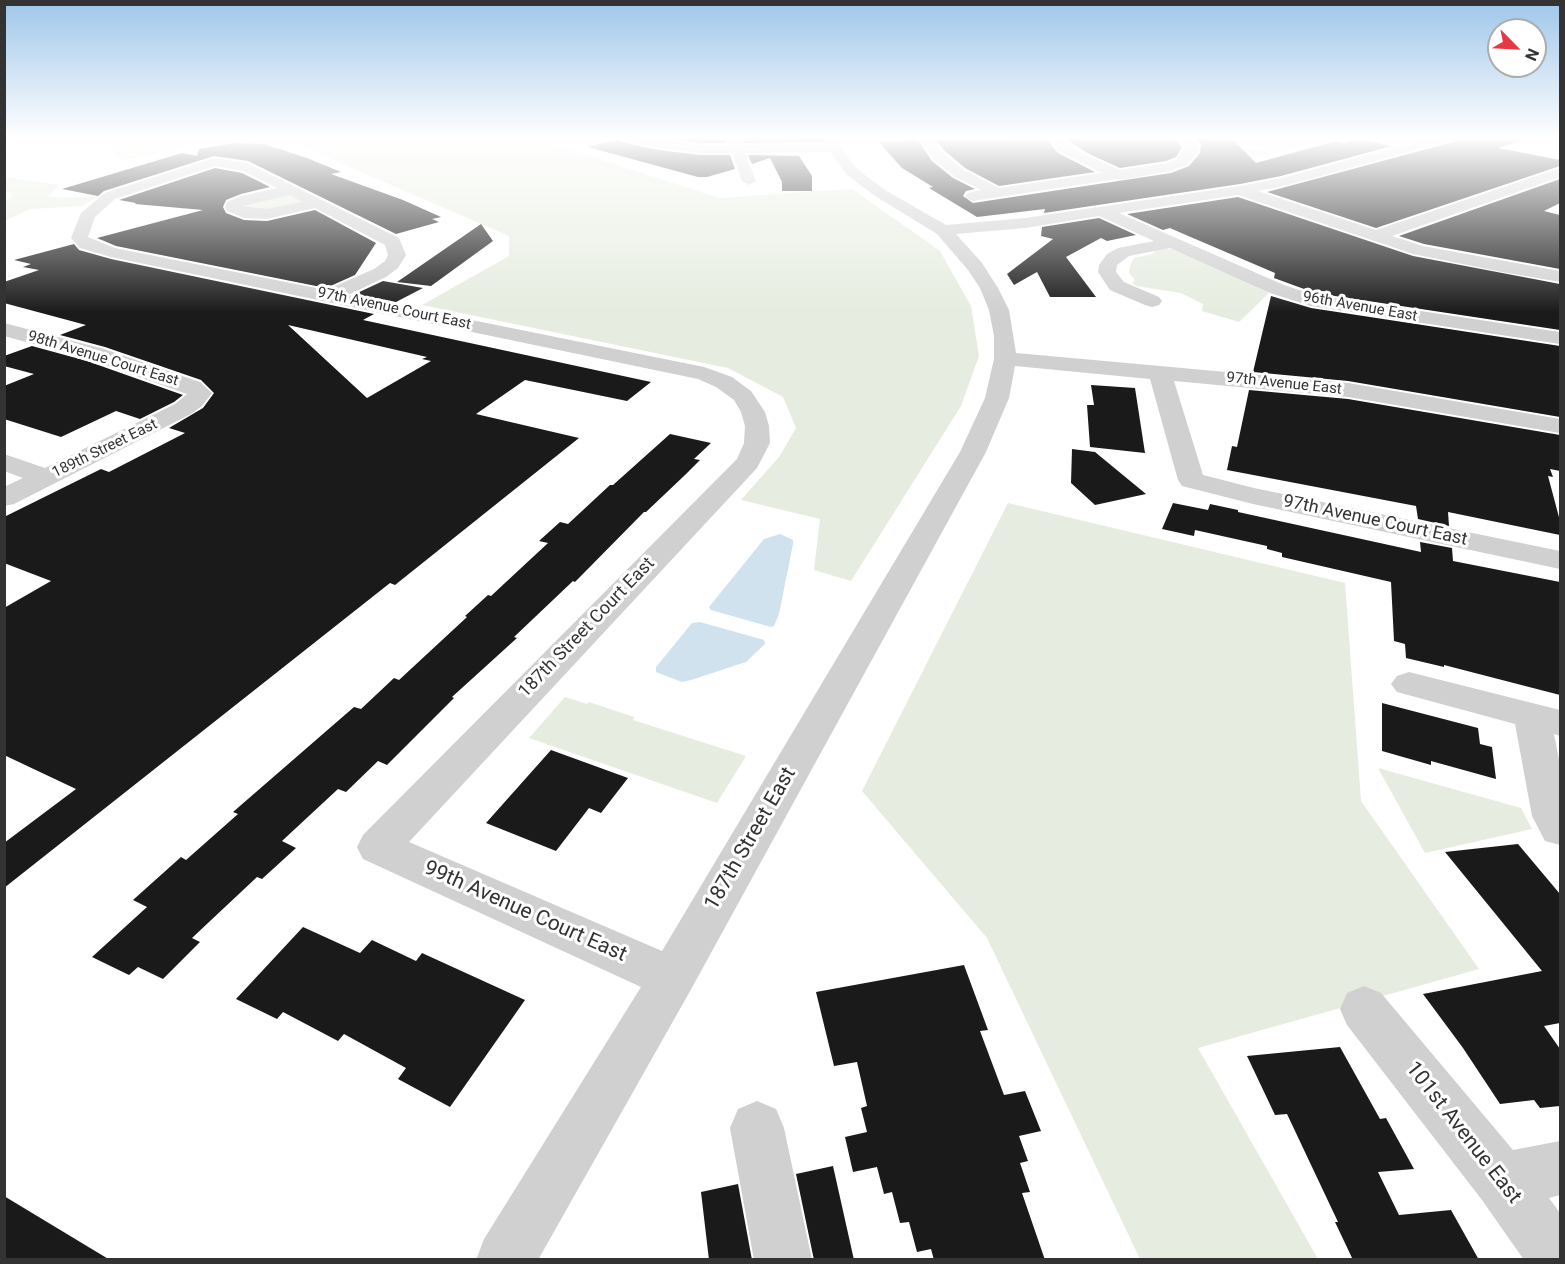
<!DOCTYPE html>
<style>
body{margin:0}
#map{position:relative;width:1565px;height:1264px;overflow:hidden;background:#fff;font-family:Roboto,sans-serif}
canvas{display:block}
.frame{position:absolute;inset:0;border:6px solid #333;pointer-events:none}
.north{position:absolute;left:1487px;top:18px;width:60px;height:60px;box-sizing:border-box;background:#fff;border:2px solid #adadad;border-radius:50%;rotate:114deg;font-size:16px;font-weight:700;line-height:24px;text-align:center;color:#333}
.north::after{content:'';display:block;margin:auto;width:21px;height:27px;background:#e63946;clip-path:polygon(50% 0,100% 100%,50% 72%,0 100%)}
</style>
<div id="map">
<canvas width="1565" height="1264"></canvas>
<div class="frame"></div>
<div class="north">N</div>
</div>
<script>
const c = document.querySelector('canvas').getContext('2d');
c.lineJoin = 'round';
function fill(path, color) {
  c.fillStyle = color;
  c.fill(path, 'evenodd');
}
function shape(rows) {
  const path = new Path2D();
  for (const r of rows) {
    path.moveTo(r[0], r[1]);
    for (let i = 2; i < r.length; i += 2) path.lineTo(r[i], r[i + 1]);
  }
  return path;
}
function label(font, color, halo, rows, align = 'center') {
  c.font = font + ' Roboto,sans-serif';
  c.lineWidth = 6;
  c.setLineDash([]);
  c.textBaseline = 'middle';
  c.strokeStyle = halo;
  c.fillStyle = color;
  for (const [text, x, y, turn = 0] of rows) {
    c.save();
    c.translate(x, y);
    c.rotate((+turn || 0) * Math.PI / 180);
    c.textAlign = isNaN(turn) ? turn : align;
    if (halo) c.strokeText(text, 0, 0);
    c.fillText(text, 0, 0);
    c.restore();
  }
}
fill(shape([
 [103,137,225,137,123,161],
 [280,137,532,137,719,198,852,189,940,251,971,306,979,356,961,406,851,581,814,570,820,519,741,500,779,457,796,428,783,397,728,368,422,305,509,256,509,236],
 [1250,137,1341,137,1222,166,1196,159,1201,147,1263,150],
 [5,177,59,185,48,197,97,197,82,206,30,209,5,221,5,201,12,198,11,193,5,191],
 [279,195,289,195,299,199,301,203,270,210,240,207,241,204],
 [1158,249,1173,249,1184,252,1269,293,1239,322,1202,311,1203,304,1181,293,1136,286,1132,283,1135,280,1129,273,1130,266,1134,258,1152,254],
 [1008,503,1345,583,1361,801,1479,969,1198,1048,1318,1259,1140,1259,987,938,862,791],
 [565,697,587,704,589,702,634,717,633,720,746,756,717,803,529,738],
 [1378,768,1521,808,1532,829,1425,853]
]), '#e6ecdf');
fill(shape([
 [780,534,793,540,793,544,779,614,774,626,771,627,711,610,709,607,764,539],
 [700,622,764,640,765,644,746,662,691,680,682,682,656,672,656,667,692,623]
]), '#cfe2ee');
fill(shape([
 [655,137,725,137,726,143,700,143],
 [741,137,823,137,824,142,744,143],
 [1007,137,1045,137,1058,153,1095,172,999,186,965,168,945,151,935,140,1009,140],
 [1063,137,1174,137,1182,147,1176,157,1166,161,1120,168,1087,153],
 [1192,137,1230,137,1256,163,1336,141,1344,143,1358,139,1392,146,1281,176,1240,184,1044,213,1045,209,977,217,929,188,933,187,902,168,878,141,918,140,932,161,953,178,975,189,966,191,963,196,973,203,1171,173,1189,166,1200,153,1201,144],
 [1455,137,1519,137,1520,141,1498,148,1560,160,1560,166,1376,228,1267,192,1453,142],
 [618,139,621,142,659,150,700,155,730,155,735,169,707,177,698,177,588,147],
 [235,143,264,144,307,158,341,172,331,174,403,200,441,217,432,219,439,222,396,234,248,161,214,156,104,191,98,196,62,189,182,153,197,156,199,149],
 [748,155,799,156,812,176,812,191,782,191,782,182,770,158,752,164],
 [215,168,242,173,270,187,241,194,226,200,223,207,226,213,244,220,267,221,315,210,376,243,355,275,326,288,116,246,97,238,203,210,135,204,136,203,119,200],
 [1560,179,1560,203,1544,211,1560,215,1560,269,1424,244,1399,236],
 [1238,197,1413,256,1560,284,1560,330,1315,293,1274,278,1275,273,1179,232,1170,228,1163,230,1127,214],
 [1099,218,1136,235,1107,241,1101,238,1066,257,1096,297,1050,297,1037,272,1014,285,1007,274,1053,239,1041,236,1042,227],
 [481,224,493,241,431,286,397,282],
 [74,244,79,250,111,259,374,314,363,320,651,382,627,401,525,380,476,414,579,438,395,585,390,583,4,888,4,843,76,789,4,755,4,608,51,581,4,563,4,517,101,469,109,472,185,433,169,428,203,408,214,393,201,380,105,347,60,335,86,325,4,303,4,282,39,270,23,267,31,264,14,260],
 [288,325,427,357,422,359,431,361,367,398],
 [383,281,423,288,396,302,355,294],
 [1271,296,1311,308,1560,346,1560,417,1348,381,1253,372],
 [32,346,87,361,183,395,174,402,140,419,116,411,61,437,4,419,4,386,34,374,4,366,4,356],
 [1091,385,1135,388,1145,453,1090,447,1087,405,1094,405],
 [1249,390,1348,399,1560,435,1560,471,1550,469,1553,477,1548,476,1560,521,1560,535,1448,512,1449,526,1418,519,1416,506,1227,470,1232,446,1237,447],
 [670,434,711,443,694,459,700,460,685,475,646,512,644,512,575,582,573,581,514,637,517,638,452,697,454,698,387,765,378,761,346,792,338,789,282,841,296,848,262,879,257,877,192,938,200,942,163,979,138,967,129,975,92,957,147,907,133,900,181,857,186,860,238,814,233,812,354,707,361,709,394,678,399,680,467,617,465,616,488,595,491,596,548,543,539,541,560,522,568,524,610,485,613,485],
 [1072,449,1095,452,1146,494,1095,505,1071,483],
 [1173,503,1208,510,1210,504,1238,510,1238,512,1421,552,1420,542,1452,548,1453,561,1560,582,1560,695,1444,665,1444,667,1406,658,1405,644,1394,641,1391,582,1282,557,1282,553,1267,549,1267,546,1195,530,1194,536,1162,529],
 [1382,703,1478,728,1480,744,1492,747,1496,779,1431,761,1431,765,1382,751],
 [551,750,628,778,601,813,589,808,556,851,486,823],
 [1518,844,1560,894,1560,1023,1544,1026,1560,1049,1560,1106,1540,1108,1534,1100,1500,1104,1463,1048,1423,994,1542,971,1445,852],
 [303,927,360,953,372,940,416,961,422,953,525,1000,450,1107,398,1079,406,1068,344,1034,338,1041,283,1012,277,1019,236,999],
 [964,965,988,1030,980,1031,1004,1095,1025,1091,1041,1131,1019,1136,1028,1161,1020,1163,1030,1192,1022,1193,1045,1260,934,1260,931,1249,917,1252,909,1222,900,1223,892,1192,884,1194,877,1167,853,1172,845,1137,867,1132,861,1108,867,1106,857,1062,834,1066,816,992],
 [1340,1047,1380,1119,1386,1118,1414,1169,1378,1172,1399,1215,1451,1210,1479,1260,1353,1260,1335,1222,1338,1222,1287,1114,1275,1115,1247,1056],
 [833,1166,854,1260,814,1260,796,1174],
 [738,1184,752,1260,709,1260,701,1192],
 [4,1196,110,1260,4,1260]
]), '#1a1a1a');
fill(shape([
 [620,137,642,137,700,145,729,145,727,137,739,137,742,145,827,144,826,137,838,137,841,148,857,169,885,190,946,225,1025,218,1240,186,1282,178,1434,137,1453,137,1452,140,1288,185,1258,191,1376,230,1560,168,1560,177,1392,236,1423,246,1560,271,1560,282,1502,272,1413,254,1238,195,1119,213,1284,285,1314,295,1560,332,1560,344,1311,306,1270,293,1170,248,1129,256,1117,265,1116,272,1124,282,1159,297,1162,301,1159,305,1152,307,1145,305,1110,290,1098,272,1099,265,1107,254,1118,248,1154,241,1099,216,1025,228,956,234,982,263,998,288,1009,310,1016,353,1348,383,1560,419,1560,433,1348,397,1174,381,1203,475,1254,488,1560,551,1560,569,1253,504,1182,486,1178,480,1150,379,1015,366,1009,398,986,452,689,993,538,1260,476,1260,484,1239,641,987,363,859,357,847,363,835,737,459,744,443,745,426,741,412,734,400,716,387,698,379,111,257,80,248,71,238,81,213,105,193,214,158,247,163,399,238,406,255,398,268,386,277,348,295,704,367,732,377,751,391,765,412,769,426,770,443,757,468,409,842,662,951,960,452,985,398,994,359,994,336,989,310,980,288,968,270,937,234,875,196,847,175,830,152,745,153,756,181,749,185,742,181,732,153,700,153,659,148,621,140,620,137],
 [215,166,243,171,277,188,241,196,227,202,225,208,227,211,244,218,267,219,315,208,385,245,388,255,385,261,374,269,326,290,115,248,88,237,95,217,115,199,215,166],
 [290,195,302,202,267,209,242,206,290,195],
 [918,137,930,137,943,153,964,170,999,188,1102,173,1059,151,1047,137,1060,137,1069,145,1086,155,1120,170,1167,163,1177,159,1185,147,1176,137,1189,137,1199,146,1198,152,1187,165,1170,171,1122,180,1117,179,973,201,968,199,965,196,968,193,981,190,954,176,933,159,918,137],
 [4,323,104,349,200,382,212,393,202,406,191,414,14,504,4,506,4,487,23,478,4,471,4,454,45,468,175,404,187,394,88,359,4,336,4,323],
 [1409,672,1560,710,1560,736,1554,734,1560,765,1560,845,1545,841,1532,816,1515,724,1397,692,1391,684,1397,676,1409,672],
 [1364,986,1381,993,1513,1150,1560,1141,1560,1195,1549,1198,1560,1213,1560,1260,1524,1260,1482,1200,1347,1025,1340,1009,1347,993,1364,986],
 [757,1101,776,1109,784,1128,812,1260,754,1260,730,1128,738,1109,757,1101]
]), '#d0d0d0');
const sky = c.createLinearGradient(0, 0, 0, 313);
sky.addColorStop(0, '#9ec6ea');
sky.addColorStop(0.44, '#fff');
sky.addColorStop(1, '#ffffff00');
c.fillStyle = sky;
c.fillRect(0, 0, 1565, 313);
label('15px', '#333', '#fff', [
 ["96th Avenue East",1360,307,10],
 ["97th Avenue Court East",394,309,12],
 ["98th Avenue Court East",103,359,17],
 ["97th Avenue East",1284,384,6],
 ["189th Street East",105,449,-26]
]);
label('18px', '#333', '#fff', [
 ["97th Avenue Court East",1375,521,12],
 ["187th Street Court East",587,628,-46]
]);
label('21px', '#333', '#fff', [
 ["187th Street East",751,839,-60],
 ["99th Avenue Court East",525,912,24],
 ["101st Avenue East",1463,1133,52]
]);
</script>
